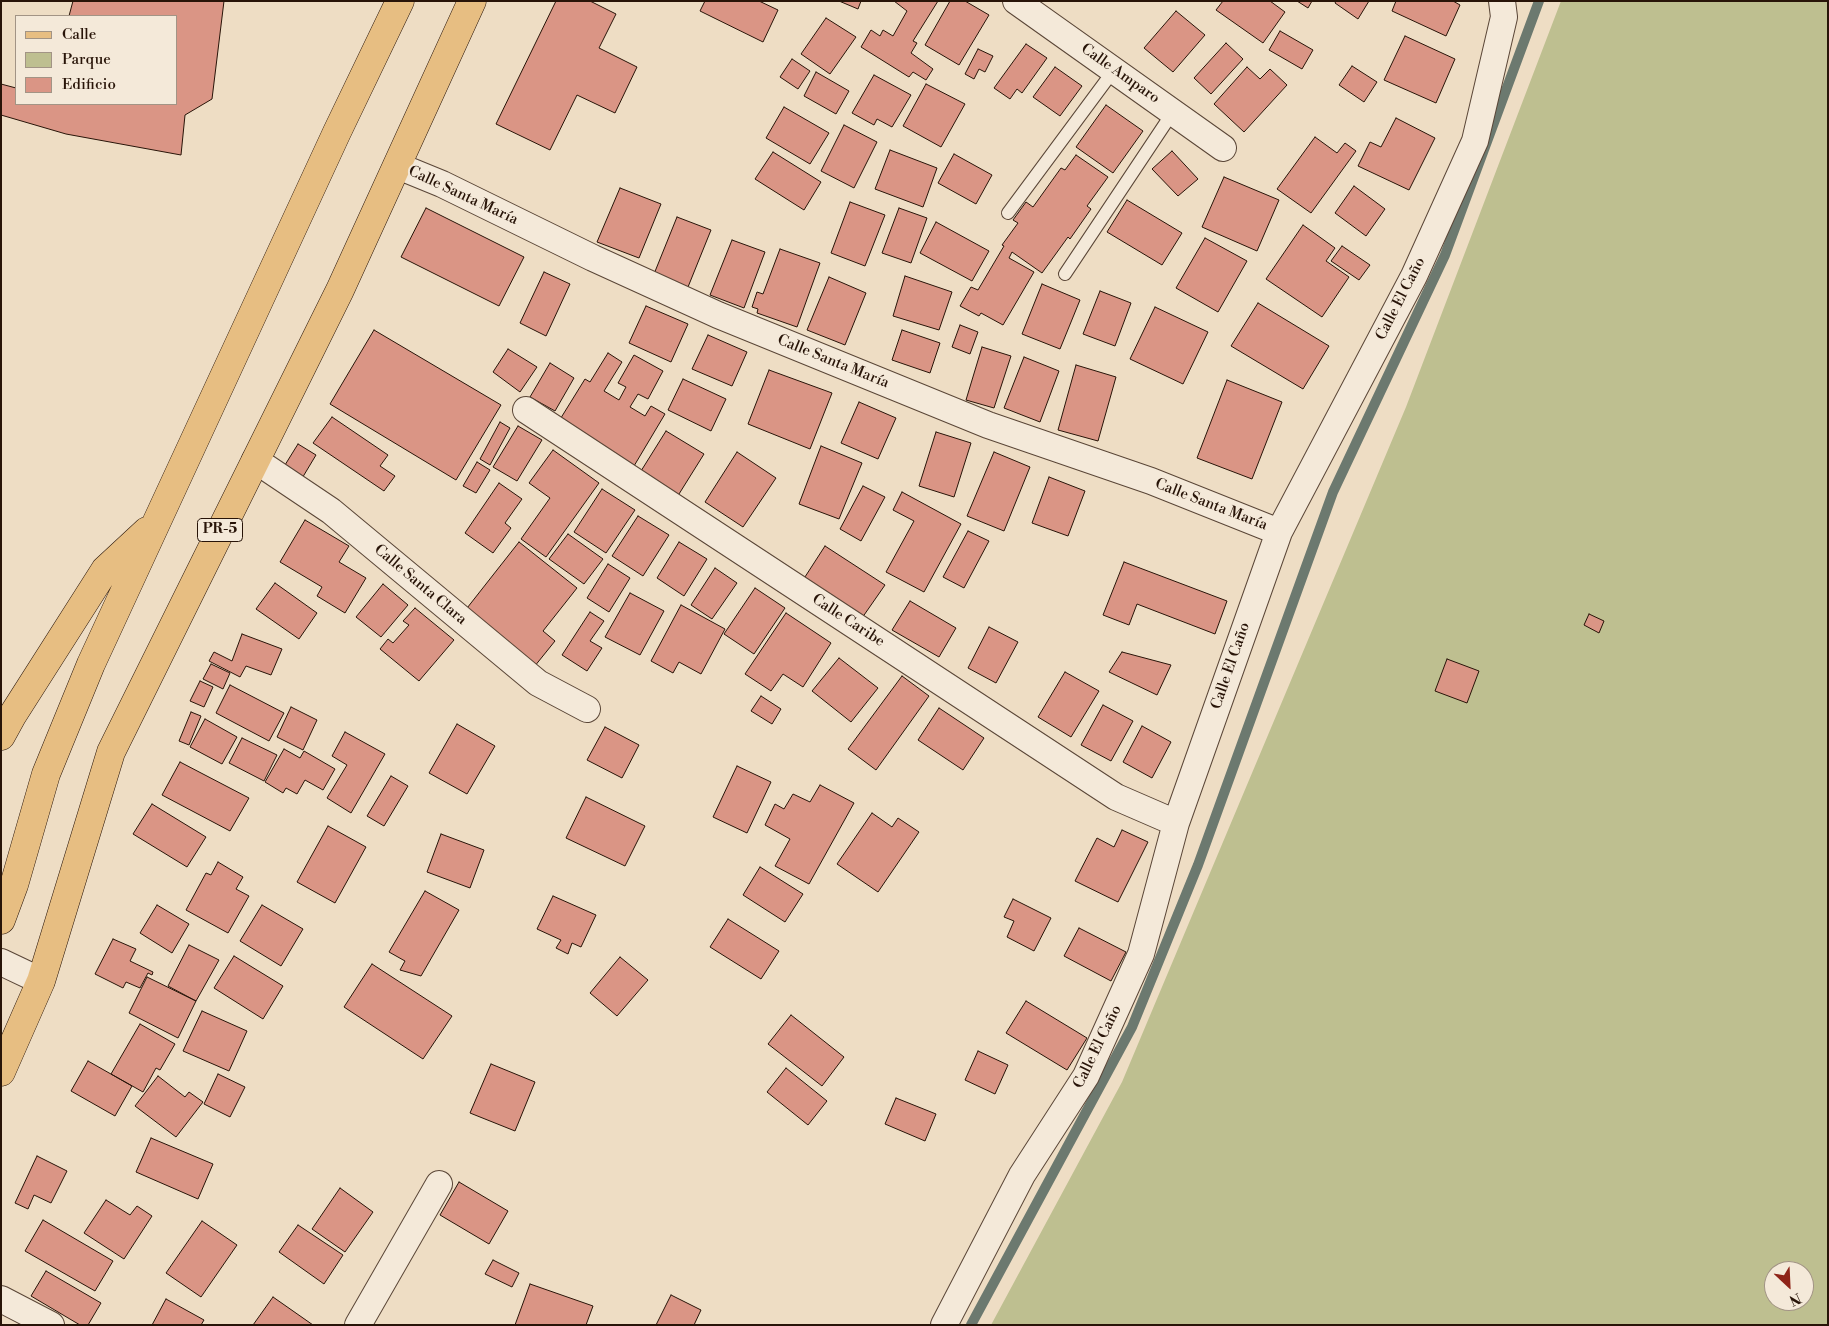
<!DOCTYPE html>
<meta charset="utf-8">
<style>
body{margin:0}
#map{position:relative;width:1829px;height:1326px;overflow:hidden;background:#eeddc4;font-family:"Libre Bodoni",serif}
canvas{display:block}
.frame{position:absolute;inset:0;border:2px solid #281408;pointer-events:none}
.legend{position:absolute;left:15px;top:15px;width:162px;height:90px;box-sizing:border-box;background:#f4e9d9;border:1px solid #a29485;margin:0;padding:6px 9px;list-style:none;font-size:15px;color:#281408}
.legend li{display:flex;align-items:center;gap:10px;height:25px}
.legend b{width:25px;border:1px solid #a29485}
.north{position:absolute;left:1764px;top:1261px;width:50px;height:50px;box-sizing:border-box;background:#f4e9d9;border:1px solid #a29485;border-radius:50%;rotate:155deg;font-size:14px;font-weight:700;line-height:20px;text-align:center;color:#281408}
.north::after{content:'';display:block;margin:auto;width:18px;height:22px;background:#8f2418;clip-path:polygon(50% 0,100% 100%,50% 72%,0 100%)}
</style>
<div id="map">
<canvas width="1829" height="1326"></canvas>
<div class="frame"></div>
<ul class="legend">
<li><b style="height:6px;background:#e7be82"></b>Calle</li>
<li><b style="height:14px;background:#bebf90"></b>Parque</li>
<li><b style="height:14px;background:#da9585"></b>Edificio</li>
</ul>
<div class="north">N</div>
</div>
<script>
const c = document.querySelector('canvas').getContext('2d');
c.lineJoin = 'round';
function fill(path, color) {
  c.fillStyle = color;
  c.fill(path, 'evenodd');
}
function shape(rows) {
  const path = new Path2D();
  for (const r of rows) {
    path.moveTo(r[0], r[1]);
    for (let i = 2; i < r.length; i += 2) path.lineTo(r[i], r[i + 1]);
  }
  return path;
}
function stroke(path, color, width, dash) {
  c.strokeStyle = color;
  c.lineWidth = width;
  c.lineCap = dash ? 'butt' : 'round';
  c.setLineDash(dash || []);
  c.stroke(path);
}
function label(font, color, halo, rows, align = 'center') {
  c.font = font + ' "Libre Bodoni",serif';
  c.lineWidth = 4;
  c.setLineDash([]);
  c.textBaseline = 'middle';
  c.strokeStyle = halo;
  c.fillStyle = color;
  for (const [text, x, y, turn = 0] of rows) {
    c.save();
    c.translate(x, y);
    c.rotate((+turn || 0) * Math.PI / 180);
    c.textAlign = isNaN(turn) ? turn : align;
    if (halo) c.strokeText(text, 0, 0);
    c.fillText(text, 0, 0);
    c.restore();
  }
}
fill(shape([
 [1561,1,1828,1,1828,1325,991,1325,1122,1082,1406,407],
 [1774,1271,1804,1271,1804,1301,1774,1301]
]), '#bebf90');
stroke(shape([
 [971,1325,1132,1027,1198,865,1333,492,1445,255,1539,1]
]), '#6c796f', 10);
const building = shape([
 [73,1,224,1,212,99,185,115,181,155,66,134,1,115,1,84,16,88,16,104,176,104,176,16,69,16,73,1],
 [556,1,590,1,616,14,599,48,637,67,615,113,577,95,550,150,496,124,556,1],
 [705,1,759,1,778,10,763,42,700,11,705,1],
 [839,1,861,1,858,9,839,1],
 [938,1,913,41,917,43,911,53,933,69,926,80,913,72,909,77,861,47,871,30,880,36,883,30,893,36,907,11,894,1,938,1],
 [950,1,965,1,989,15,959,65,925,45,950,1],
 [1223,1,1270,1,1285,12,1263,43,1216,10,1223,1],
 [1297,1,1312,1,1308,8,1297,1],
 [1336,1,1369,1,1358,19,1335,3,1336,1],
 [1396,1,1453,1,1460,5,1446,36,1392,11,1396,1],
 [1176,11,1205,35,1173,72,1144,48,1176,11],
 [826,18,856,37,830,74,801,54,826,18],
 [1280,31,1313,50,1302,69,1269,50,1280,31],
 [1405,36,1455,59,1436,103,1384,80,1405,36],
 [1226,43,1243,59,1211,94,1194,78,1226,43],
 [1026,44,1047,58,1022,93,1017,89,1010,99,994,88,1026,44],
 [978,49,993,56,985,72,979,69,974,79,965,74,978,49],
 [792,59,810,71,798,89,780,77,792,59],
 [1352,66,1377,82,1364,102,1339,85,1352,66],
 [1055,67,1082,86,1060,116,1033,97,1055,67],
 [1247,67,1260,79,1270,69,1287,85,1244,132,1214,104,1247,67],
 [816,72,849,91,836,114,804,96,816,72],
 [874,75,911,95,892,127,877,119,874,125,852,113,874,75],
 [926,84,965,104,941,147,903,126,926,84],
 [1106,105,1143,131,1113,173,1076,147,1106,105],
 [784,107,829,133,810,164,766,138,784,107],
 [1396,118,1435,138,1409,190,1358,166,1370,142,1381,147,1396,118],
 [844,125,877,142,854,188,821,171,844,125],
 [1315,137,1337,153,1345,143,1356,151,1311,213,1277,189,1315,137],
 [890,150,937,168,923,207,875,189,890,150],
 [1172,151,1198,179,1178,196,1152,169,1172,151],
 [773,152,821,182,804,210,755,179,773,152],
 [954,154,992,175,976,204,938,183,954,154],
 [1076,155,1108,177,1087,206,1091,209,1070,239,1068,237,1042,273,1012,252,1009,258,1034,272,1003,325,981,313,979,316,960,306,971,287,978,290,1004,246,1002,245,1018,223,1013,220,1026,202,1033,207,1061,168,1065,170,1076,155],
 [1224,177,1279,200,1257,251,1202,227,1224,177],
 [1354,186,1385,209,1366,236,1335,213,1354,186],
 [620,188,661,204,639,258,597,242,620,188],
 [1127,200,1182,233,1162,265,1107,232,1127,200],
 [850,202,885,215,865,266,831,253,850,202],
 [426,208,524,257,499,306,401,257,426,208],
 [899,208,927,218,911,263,882,253,899,208],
 [677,217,711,230,688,287,654,274,677,217],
 [936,222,989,251,972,281,920,253,936,222],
 [1303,225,1335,248,1326,261,1349,277,1322,317,1266,279,1303,225],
 [1205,238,1247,261,1218,312,1176,288,1205,238],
 [732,240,765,252,744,308,710,295,732,240],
 [1342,246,1370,265,1359,280,1331,261,1342,246],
 [780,249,820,263,797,327,757,313,758,309,752,307,757,292,763,294,780,249],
 [544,272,570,284,546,336,520,323,544,272],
 [905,276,952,292,939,330,893,316,905,276],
 [829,277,866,293,845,345,807,330,829,277],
 [1042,284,1080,300,1060,349,1022,334,1042,284],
 [1100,291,1131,303,1115,346,1083,334,1100,291],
 [1258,303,1329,346,1303,389,1231,346,1258,303],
 [646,306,688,324,671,362,629,343,646,306],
 [1155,307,1208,332,1183,384,1130,359,1155,307],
 [960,325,978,332,970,354,952,347,960,325],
 [374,330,501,405,456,480,330,404,374,330],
 [902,330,940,343,930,373,892,360,902,330],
 [708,335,747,352,732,386,692,369,708,335],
 [982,347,1011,356,994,408,966,400,982,347],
 [508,349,537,367,520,392,493,372,508,349],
 [608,353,622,362,604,391,619,400,626,387,618,383,634,355,663,371,648,399,638,394,630,407,645,416,651,406,665,414,634,466,559,421,585,379,590,382,608,353],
 [1024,357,1059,371,1040,422,1004,408,1024,357],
 [550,363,574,378,555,411,530,397,550,363],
 [1076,365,1116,377,1098,441,1058,430,1076,365],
 [769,370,832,393,810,449,748,424,769,370],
 [683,379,726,399,711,431,668,410,683,379],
 [1227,380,1282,402,1252,479,1197,458,1227,380],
 [859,402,896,418,878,459,841,443,859,402],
 [332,417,388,455,380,466,395,476,384,491,313,443,332,417],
 [500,422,510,428,490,465,480,459,500,422],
 [518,426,542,440,517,481,493,467,518,426],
 [666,431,704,454,674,502,636,479,666,431],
 [936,432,971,443,954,497,919,486,936,432],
 [298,444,316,455,298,485,280,473,298,444],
 [821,446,862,463,839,519,799,504,821,446],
 [553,450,599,483,546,557,521,539,550,498,529,483,553,450],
 [737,452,776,478,743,527,705,502,737,452],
 [994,452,1030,467,1004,531,967,516,994,452],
 [477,462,490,470,476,493,463,486,477,462],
 [1049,477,1085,491,1068,536,1032,523,1049,477],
 [499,483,522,499,505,523,511,528,493,553,465,533,499,483],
 [863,486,885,497,861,541,840,529,863,486],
 [602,489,635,510,606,553,574,532,602,489],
 [902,492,961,524,924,592,886,572,914,521,893,510,902,492],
 [638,516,669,535,643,576,612,556,638,516],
 [305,520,349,546,339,562,366,578,345,613,317,596,322,587,280,562,305,520],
 [968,531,989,541,964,588,943,577,968,531],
 [568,534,603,559,584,584,549,559,568,534],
 [519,542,577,588,543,631,555,641,530,672,460,617,519,542],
 [679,542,707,559,684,596,657,578,679,542],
 [825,546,885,585,862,618,803,580,825,546],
 [1124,562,1227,601,1215,634,1137,604,1129,625,1103,615,1124,562],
 [608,564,630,578,609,612,587,598,608,564],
 [715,568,737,583,712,619,691,605,715,568],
 [275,583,317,613,299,639,256,609,275,583],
 [383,584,408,605,381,637,356,617,383,584],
 [755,588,785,608,754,654,724,634,755,588],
 [630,593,664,611,640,655,605,637,630,593],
 [910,601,956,628,939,657,892,630,910,601],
 [681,605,725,629,701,674,679,662,673,673,651,661,681,605],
 [415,608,454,640,419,681,380,649,388,639,393,643,409,625,403,621,415,608],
 [590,612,604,621,590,641,602,648,587,671,562,655,590,612],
 [786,613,831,643,803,687,783,674,771,691,745,674,786,613],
 [1589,614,1604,621,1599,633,1584,625,1589,614],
 [989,627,1018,642,996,683,968,668,989,627],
 [242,634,282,649,271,675,246,666,240,677,209,661,214,652,232,661,242,634],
 [1122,652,1171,665,1157,695,1109,672,1122,652],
 [839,658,878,688,851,722,812,691,839,658],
 [1447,659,1479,671,1467,703,1435,691,1447,659],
 [211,664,230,673,223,689,203,679,211,664],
 [1065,672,1099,691,1071,737,1038,717,1065,672],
 [902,676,929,696,876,770,848,749,902,676],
 [200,681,213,687,204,707,190,701,200,681],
 [230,685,284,713,269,741,216,713,230,685],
 [761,696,781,709,772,724,751,711,761,696],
 [1103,705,1133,721,1111,761,1081,745,1103,705],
 [291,707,317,720,303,750,277,737,291,707],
 [939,708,984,738,963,770,918,740,939,708],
 [191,712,201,716,189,745,179,741,191,712],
 [205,719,237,737,222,764,190,747,205,719],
 [457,724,495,746,467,794,429,773,457,724],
 [1142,726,1171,742,1152,778,1123,762,1142,726],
 [605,727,639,745,622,778,587,760,605,727],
 [345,732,385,754,351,813,327,798,347,765,332,756,345,732],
 [242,738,277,755,264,781,229,763,242,738],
 [284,749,300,758,304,751,335,769,323,790,305,780,297,794,286,788,283,793,265,782,284,749],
 [180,762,249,798,230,831,162,795,180,762],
 [737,766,771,782,747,833,713,817,737,766],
 [391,776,408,786,384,826,367,816,391,776],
 [820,785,854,803,809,884,775,866,790,839,765,825,775,804,784,809,793,794,810,802,820,785],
 [586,797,645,826,625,866,566,838,586,797],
 [152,804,206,837,187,867,133,834,152,804],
 [872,813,892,827,898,818,919,832,878,892,837,864,872,813],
 [328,826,366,847,335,903,297,882,328,826],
 [1122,830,1148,842,1118,902,1075,881,1097,838,1114,847,1122,830],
 [441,834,484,850,470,888,427,872,441,834],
 [218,862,243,877,236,889,249,896,228,933,186,910,206,873,211,875,218,862],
 [760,867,803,894,785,922,743,895,760,867],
 [425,891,459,910,421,976,400,970,405,961,389,952,425,891],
 [553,896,596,915,581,947,572,943,568,954,556,948,561,940,537,929,553,896],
 [1013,899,1051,918,1034,951,1007,937,1014,921,1004,917,1013,899],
 [157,905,189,924,172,953,140,933,157,905],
 [262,905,303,929,281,966,240,941,262,905],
 [728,919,779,951,761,979,710,947,728,919],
 [1079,928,1126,952,1111,981,1064,956,1079,928],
 [113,939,136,949,130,961,153,972,152,975,148,973,140,988,126,982,123,988,95,974,113,939],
 [189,945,219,960,196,1001,168,986,189,945],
 [234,956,283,986,263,1019,214,988,234,956],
 [620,957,648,980,617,1016,590,993,620,957],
 [372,964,452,1016,423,1059,344,1007,372,964],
 [147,977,196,1001,178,1038,129,1013,147,977],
 [1026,1001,1087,1038,1067,1070,1006,1033,1026,1001],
 [202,1011,247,1031,229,1071,183,1051,202,1011],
 [791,1015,844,1057,822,1086,768,1044,791,1015],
 [140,1024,175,1044,160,1070,156,1068,143,1092,111,1074,140,1024],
 [978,1051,1008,1065,995,1094,965,1080,978,1051],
 [88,1061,132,1086,115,1116,71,1091,88,1061],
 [491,1064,535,1082,515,1131,470,1113,491,1064],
 [786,1068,827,1101,808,1125,767,1092,786,1068],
 [218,1074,245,1087,230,1117,204,1104,218,1074],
 [158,1076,185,1097,189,1092,203,1102,176,1137,135,1106,158,1076],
 [896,1098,936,1114,925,1141,885,1124,896,1098],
 [151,1138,213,1164,198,1199,136,1172,151,1138],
 [37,1156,67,1171,51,1203,34,1195,28,1209,15,1203,37,1156],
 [459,1182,508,1211,489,1244,440,1215,459,1182],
 [340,1188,373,1212,345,1252,312,1229,340,1188],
 [106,1200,130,1215,137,1206,152,1216,124,1259,84,1233,106,1200],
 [43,1220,113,1261,95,1291,25,1251,43,1220],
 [202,1221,237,1245,201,1297,166,1273,202,1221],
 [298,1225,343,1255,324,1284,279,1252,298,1225],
 [493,1260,519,1273,512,1287,485,1274,493,1260],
 [46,1271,101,1303,88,1325,80,1325,31,1296,46,1271],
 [530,1284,593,1306,586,1325,515,1325,530,1284],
 [671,1295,701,1310,694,1325,656,1325,671,1295],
 [273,1297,313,1325,253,1325,273,1297],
 [166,1299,204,1320,201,1325,152,1325,166,1299]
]);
fill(building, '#da9585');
stroke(building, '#281408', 1);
const service = shape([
 [1008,213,1114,70],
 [1065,274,1173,112]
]);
const minor = shape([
 [1016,1,1223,148],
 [398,166,442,184,593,258,718,315,988,425,1151,481,1279,532],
 [526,410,1116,797,1176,823],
 [255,460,331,511,538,683,587,709],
 [1,962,41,981],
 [1,1299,51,1325],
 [358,1325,439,1184],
 [944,1325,1022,1175,1086,1076,1141,954,1176,823,1279,532,1414,276,1475,141,1504,17,1502,1]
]);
const primary = shape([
 [1,736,12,716,105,570,147,531],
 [1,920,14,885,46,774,91,664,337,132,400,1],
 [1,1072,41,981,111,752,340,290,472,1]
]);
stroke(service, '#5a4637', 14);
stroke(minor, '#5a4637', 28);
stroke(primary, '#281408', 29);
stroke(service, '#f4e9d9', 12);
stroke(minor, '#f4e9d9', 26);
stroke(primary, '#e7be82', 28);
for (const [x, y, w] of [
 [220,530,45]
]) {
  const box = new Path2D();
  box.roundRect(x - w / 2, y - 11.5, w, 23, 4);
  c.fillStyle = '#f4e9d9';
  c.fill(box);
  stroke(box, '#281408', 1);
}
label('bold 14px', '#281408', null, [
 ["PR-5",220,530]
]);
label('15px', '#281408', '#f4e9d9', [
 ["Calle Amparo",1120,74,35],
 ["Calle Santa María",463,196,25],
 ["Calle El Caño",1401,299,-63],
 ["Calle Santa María",833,362,22],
 ["Calle Santa María",1211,505,21],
 ["Calle Santa Clara",420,585,40],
 ["Calle Caribe",848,621,33],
 ["Calle El Caño",1231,666,-71],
 ["Calle El Caño",1098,1047,-64]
]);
</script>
